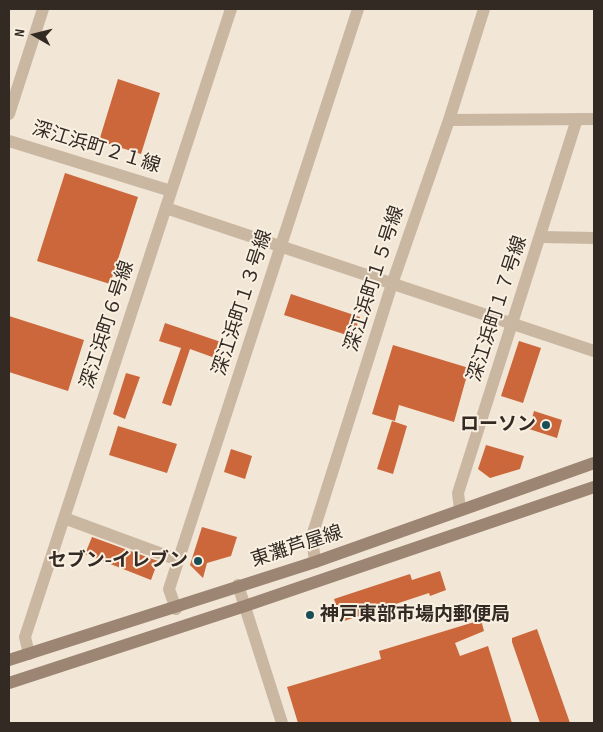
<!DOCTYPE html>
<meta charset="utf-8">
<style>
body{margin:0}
#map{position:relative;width:603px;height:732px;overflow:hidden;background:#f2e6d6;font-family:"Sofia Sans Condensed",sans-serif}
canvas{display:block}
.frame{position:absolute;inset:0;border:10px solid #342a24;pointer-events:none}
.north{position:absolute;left:10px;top:10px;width:50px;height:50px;-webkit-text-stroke:4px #f9f0e2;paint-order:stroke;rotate:278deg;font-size:14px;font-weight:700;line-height:20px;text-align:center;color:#342a24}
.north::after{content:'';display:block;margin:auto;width:18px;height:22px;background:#342a24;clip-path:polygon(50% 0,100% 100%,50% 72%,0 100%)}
</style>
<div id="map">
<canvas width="603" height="732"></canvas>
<div class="frame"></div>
<div class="north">N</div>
</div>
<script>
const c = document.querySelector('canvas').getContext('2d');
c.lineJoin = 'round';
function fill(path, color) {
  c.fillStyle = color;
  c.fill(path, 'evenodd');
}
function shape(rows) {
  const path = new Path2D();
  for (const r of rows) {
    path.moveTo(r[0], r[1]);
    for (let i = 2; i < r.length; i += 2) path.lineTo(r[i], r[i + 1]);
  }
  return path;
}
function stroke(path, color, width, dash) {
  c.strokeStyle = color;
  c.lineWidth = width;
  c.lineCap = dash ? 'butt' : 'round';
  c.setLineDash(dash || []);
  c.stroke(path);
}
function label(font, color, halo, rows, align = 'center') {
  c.font = font + ' "Sofia Sans Condensed","Noto Sans JP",sans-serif';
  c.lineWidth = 4;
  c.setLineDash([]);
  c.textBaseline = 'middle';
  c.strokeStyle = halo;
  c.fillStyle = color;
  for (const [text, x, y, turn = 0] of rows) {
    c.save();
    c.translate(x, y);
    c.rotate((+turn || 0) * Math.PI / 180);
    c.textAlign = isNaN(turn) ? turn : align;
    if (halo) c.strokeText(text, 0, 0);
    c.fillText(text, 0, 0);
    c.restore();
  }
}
fill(shape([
 [118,79,160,93,141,154,99,141],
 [65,173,138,197,110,284,37,261],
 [291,294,360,317,353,337,284,315],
 [9,316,84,340,68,391,9,372],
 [165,323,221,342,215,358,190,349,171,406,162,403,181,348,159,341],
 [519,341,541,348,523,403,501,396],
 [393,345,469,368,454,422,399,405,395,421,372,414],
 [126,373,140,377,125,419,113,414],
 [534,411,562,420,557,438,529,429],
 [392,421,407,426,393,474,377,469],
 [118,426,177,444,167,473,109,455],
 [486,445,524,456,520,469,490,478,478,469],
 [231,449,252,456,245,479,224,472],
 [202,527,237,537,231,556,207,563,203,578,190,565],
 [92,537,158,561,151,580,85,554],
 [440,571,446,590,430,596,429,593,341,622,334,599,410,574,412,580],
 [481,620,484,631,455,643,460,656,488,646,512,723,298,723,287,687,381,659,379,651],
 [537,629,570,723,540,723,512,642,512,638]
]), '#cb673a');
stroke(shape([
 [449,120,594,119],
 [9,141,171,191],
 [166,208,594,351],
 [541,237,594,238],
 [64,518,178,560],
 [315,562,312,536,392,284,449,120,484,9],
 [238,585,282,723],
 [29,654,25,637,231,9]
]), '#cab7a2', 12);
stroke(shape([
 [9,114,43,9],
 [460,509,458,493,577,119],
 [176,609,169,589,358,9]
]), '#cab7a2', 12);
stroke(shape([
 [9,660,315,562,594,463],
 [9,683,245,606,594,487]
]), '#9d8573', 12);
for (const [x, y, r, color] of [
 [546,425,5,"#194e56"],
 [198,561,5,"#194e56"],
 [310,615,5,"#194e56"]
]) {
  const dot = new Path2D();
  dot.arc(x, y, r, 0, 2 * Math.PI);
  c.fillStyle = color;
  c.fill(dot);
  stroke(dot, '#f9f0e2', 2);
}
label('19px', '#342a24', '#f9f0e2', [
 ["深江浜町２１線",96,148,17],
 ["深江浜町１５号線",375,279,-72],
 ["深江浜町１３号線",243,303,-72],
 ["深江浜町１７号線",498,309,-72],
 ["深江浜町６号線",108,325,-72],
 ["東灘芦屋線",297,547,-18]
]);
label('bold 19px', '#342a24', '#f9f0e2', [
 ["ローソン",536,425],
 ["セブン-イレブン",188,561],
 ["神戸東部市場内郵便局",320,615,"left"]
], 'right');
</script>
